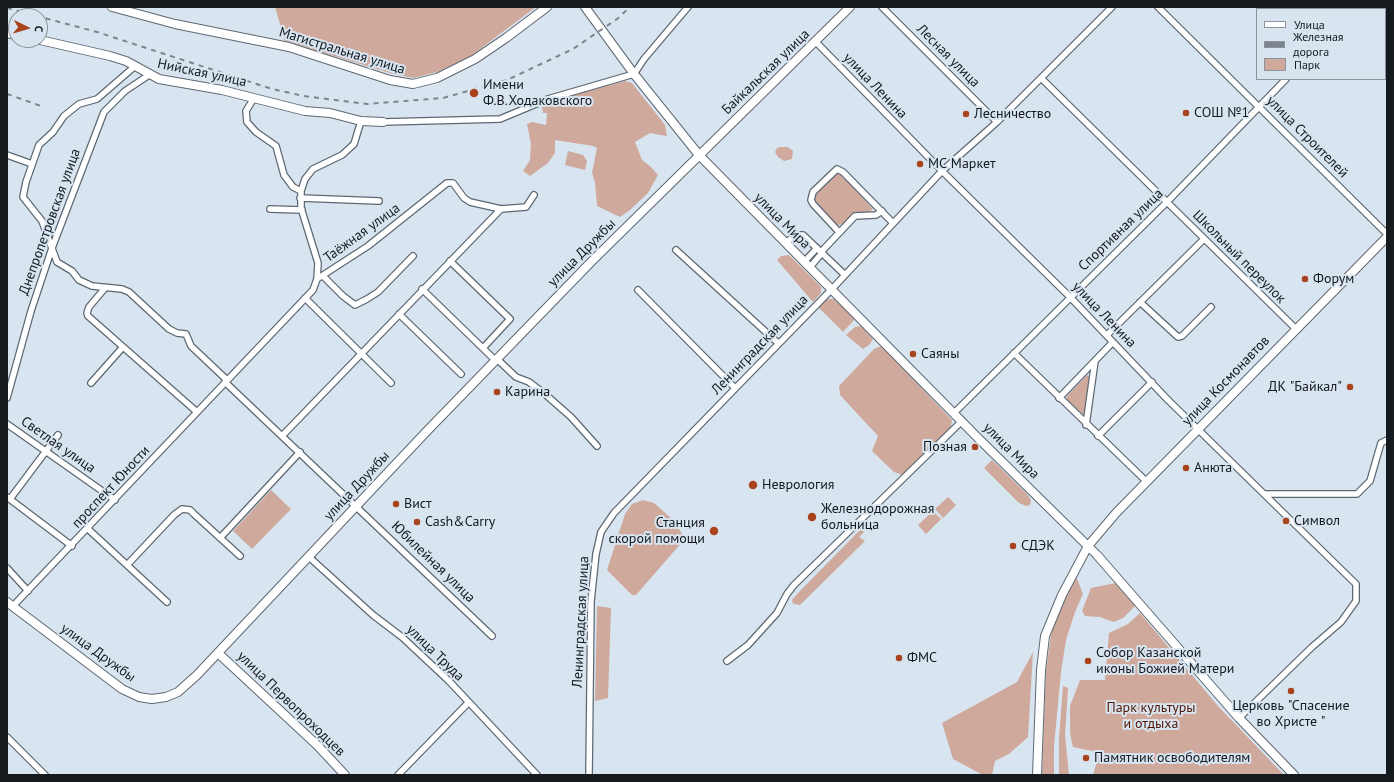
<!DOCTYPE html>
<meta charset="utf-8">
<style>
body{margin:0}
#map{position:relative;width:1394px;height:782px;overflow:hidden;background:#d8e5f1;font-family:"PT Sans",sans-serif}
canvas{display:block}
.frame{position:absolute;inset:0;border:8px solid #151a1e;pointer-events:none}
.legend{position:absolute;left:1256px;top:8px;width:130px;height:72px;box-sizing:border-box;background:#d8e5f1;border:1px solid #8a949d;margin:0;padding:5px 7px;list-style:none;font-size:12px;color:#151a1e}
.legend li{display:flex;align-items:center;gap:8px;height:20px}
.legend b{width:20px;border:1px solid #8a949d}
.north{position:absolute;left:8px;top:8px;width:40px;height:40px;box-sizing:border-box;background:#d8e5f1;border:1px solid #8a949d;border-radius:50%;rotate:95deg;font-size:11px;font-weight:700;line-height:16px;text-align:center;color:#151a1e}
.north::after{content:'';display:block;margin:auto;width:14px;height:18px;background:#a9431d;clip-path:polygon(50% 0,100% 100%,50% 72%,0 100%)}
</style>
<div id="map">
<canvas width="1394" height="782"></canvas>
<div class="frame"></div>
<ul class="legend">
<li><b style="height:5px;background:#fff"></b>Улица</li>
<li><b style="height:5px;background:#7c858d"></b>Железная дорога</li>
<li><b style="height:11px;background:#cfa99c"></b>Парк</li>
</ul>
<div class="north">С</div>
</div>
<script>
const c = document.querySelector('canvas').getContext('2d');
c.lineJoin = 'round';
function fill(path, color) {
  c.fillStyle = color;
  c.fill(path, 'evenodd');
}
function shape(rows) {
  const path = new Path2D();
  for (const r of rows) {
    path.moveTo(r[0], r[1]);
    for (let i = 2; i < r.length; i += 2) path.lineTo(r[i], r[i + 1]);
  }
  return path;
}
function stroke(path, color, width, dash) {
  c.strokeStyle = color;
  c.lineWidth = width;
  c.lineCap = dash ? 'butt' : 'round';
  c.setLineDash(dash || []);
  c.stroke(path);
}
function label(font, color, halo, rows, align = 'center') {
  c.font = font + ' "PT Sans",sans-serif';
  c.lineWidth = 4;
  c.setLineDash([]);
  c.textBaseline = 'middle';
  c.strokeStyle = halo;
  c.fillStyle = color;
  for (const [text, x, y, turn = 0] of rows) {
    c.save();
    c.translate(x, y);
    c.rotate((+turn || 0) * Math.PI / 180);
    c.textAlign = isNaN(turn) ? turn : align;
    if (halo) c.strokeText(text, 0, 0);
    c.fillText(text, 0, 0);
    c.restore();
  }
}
fill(shape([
 [275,7,536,7,468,58,437,72,414,78,393,74,285,41],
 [625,81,632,83,665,125,667,136,650,133,635,142,642,160,650,166,658,175,648,193,630,210,620,217,597,206,595,182,592,173,597,148,593,146,555,140,555,153,548,163,530,176,523,171,530,160,531,144,527,124,532,122,546,125,547,113,543,113,542,107,545,103],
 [780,147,788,147,793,151,792,159,784,161,778,157,775,152,777,148],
 [568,151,583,155,587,161,585,170,565,165],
 [837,173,841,174,873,209,868,213,856,212,843,224,839,225,835,224,814,199,814,194],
 [789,255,821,287,821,293,813,302,777,260,781,256],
 [828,299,834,299,855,319,843,332,818,307],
 [861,326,873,339,869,345,863,349,846,335,855,327],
 [881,346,952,420,951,427,902,475,894,472,872,451,878,436,840,395,839,386,874,349],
 [1087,375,1090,377,1085,414,1083,414,1067,400,1067,396],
 [992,460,1027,494,1031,500,1030,505,1026,506,1019,503,984,468],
 [271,490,291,509,252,549,233,531],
 [948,497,956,505,943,518,935,509],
 [643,500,654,503,671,518,683,535,683,541,636,595,632,595,607,570,625,514,632,504],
 [933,511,941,519,926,534,918,525],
 [861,529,864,532,859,537,865,541,800,605,793,604,792,600,799,592],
 [1076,576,1083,594,1075,612,1066,640,1061,672,1054,746,1054,775,1042,775,1046,671,1052,628,1062,602],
 [1116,583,1136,605,1123,618,1114,622,1100,617,1085,616,1082,611,1091,588],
 [597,606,611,608,608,698,595,701],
 [1140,613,1218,706,1284,775,1093,775,1097,761,1097,752,1073,747,1070,733,1070,706,1080,680,1105,680,1109,633,1128,624],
 [1033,652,1028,737,1009,754,995,761,992,775,983,775,953,759,942,723,1017,682],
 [1063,686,1068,688,1065,735,1069,775,1059,775,1059,739]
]), '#cfa99c');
const street = shape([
 [882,7,997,122],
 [1158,7,1387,234],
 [1355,9,1357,7],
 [815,41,942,171,1070,297,1167,399,1264,494,1357,494,1370,481,1381,443,1387,440],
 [134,67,97,99,79,104,64,116,53,132,39,145,26,182,23,197,42,221,57,262,72,271,79,280,92,286,122,289,129,292,169,329,177,333,186,334,191,346,227,380],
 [1041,78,1296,329],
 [254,98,246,111,247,122,256,132,276,146,284,175,293,187,301,191],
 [383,122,500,119,548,99,634,74,644,59,688,7],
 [7,155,32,164],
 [300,198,379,201],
 [270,209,302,210],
 [839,232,813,204,811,200,813,192,837,169,843,172,893,223],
 [785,243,796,235,803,235,845,275],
 [676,250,778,343],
 [821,252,855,216,876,215,882,211],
 [450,261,510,319,483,348],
 [804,262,817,248],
 [810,267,822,253],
 [323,276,343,296,355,305,367,299,378,292,413,256],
 [317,279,368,246,447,183,453,183,464,198,470,202,501,209,526,207,534,195],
 [105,288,89,307,87,313,88,316,197,412],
 [422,289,495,360],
 [638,290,735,388],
 [305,298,391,383],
 [1140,302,1178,337,1182,336,1211,307],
 [399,314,461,374],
 [1107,335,1204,239],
 [1014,353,1147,482],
 [497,359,516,377,529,382,546,395,571,417,597,446],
 [225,382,492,636],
 [91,383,123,347],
 [7,398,31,311,52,248,104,112,125,91,149,75],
 [1059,398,1113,342],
 [954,413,1167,202,1286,79],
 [7,424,115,500],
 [1086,425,1095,361],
 [282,436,501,209],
 [1098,436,1152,382],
 [7,497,72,546],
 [10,499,58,435],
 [88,529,167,602],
 [220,538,300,452],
 [309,557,373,615,402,637,449,681,537,775],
 [127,565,174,515,182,509,190,510,194,514,240,556],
 [7,568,28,591],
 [13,606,313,290,317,279,318,263,301,208,301,191,305,179,313,169,342,155,354,144,361,121],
 [727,661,748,645,777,613,787,594,794,585,962,421],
 [1239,718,1312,647,1341,622,1356,601,1356,584,1264,494],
 [7,737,45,775],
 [398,775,468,703],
 [589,775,591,601,596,554,601,532,614,513,832,289,942,171,997,122,1112,7]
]);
const secondary = shape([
 [112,7,175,24,289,47,390,80,413,84,437,78,475,59,506,38,547,7],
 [585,7,634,74,699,155,978,438,1097,555,1239,718,1294,775],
 [7,33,16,35],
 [40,40,110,56,126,61,159,79,222,90,305,111,330,113,361,121,383,122],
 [7,602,122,689,139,697,152,699,166,697,178,692,197,675,426,432,592,261,850,7],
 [218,653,317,745,345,775],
 [1037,775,1041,670,1045,636,1062,595,1088,546,1116,513,1387,237]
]);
stroke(street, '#5d6872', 8);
stroke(secondary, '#5d6872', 10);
stroke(street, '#fff', 5.5);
stroke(secondary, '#fff', 8);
stroke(shape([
 [7,8,97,32,272,89,304,96,367,104,443,98,507,80,573,49,617,19,630,7],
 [7,94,44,107]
]), '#7c858d', 2, [5, 5]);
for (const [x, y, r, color] of [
 [474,93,5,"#a9431d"],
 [1186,113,4,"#a9431d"],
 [966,114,4,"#a9431d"],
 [920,164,4,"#a9431d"],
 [1305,279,4,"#a9431d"],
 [913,354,4,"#a9431d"],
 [1350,387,4,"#a9431d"],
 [497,392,4,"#a9431d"],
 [975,447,4,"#a9431d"],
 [1186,468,4,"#a9431d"],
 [753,485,5,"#a9431d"],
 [396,504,4,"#a9431d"],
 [812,517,5,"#a9431d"],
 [1286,521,4,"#a9431d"],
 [417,522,4,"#a9431d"],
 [714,531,5,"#a9431d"],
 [1013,546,4,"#a9431d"],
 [899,658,4,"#a9431d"],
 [1088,661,4,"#a9431d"],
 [1291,691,4,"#a9431d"],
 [1086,758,4,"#a9431d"]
]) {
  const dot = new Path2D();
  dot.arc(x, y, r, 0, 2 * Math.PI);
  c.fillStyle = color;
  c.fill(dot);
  stroke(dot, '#d8e5f1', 1.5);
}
label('14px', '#151a1e', '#d8e5f1', [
 ["Магистральная улица",342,51,17],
 ["Лесная улица",948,56,45],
 ["Байкальская улица",766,72,-44],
 ["Нийская улица",202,73,12],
 ["улица Ленина",875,86,46],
 ["улица Строителей",1307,137,45],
 ["улица Мира",782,221,45],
 ["Днепропетровская улица",50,222,-70],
 ["Спортивная улица",1121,230,-44],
 ["Таёжная улица",362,233,-36],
 ["улица Дружбы",582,253,-45],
 ["Школьный переулок",1239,257,45],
 ["улица Ленина",1104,315,46],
 ["Ленинградская улица",760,345,-46],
 ["улица Космонавтов",1226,381,-46],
 ["Светлая улица",58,445,35],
 ["улица Мира",1011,451,45],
 ["улица Дружбы",357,486,-47],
 ["проспект Юности",111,487,-47],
 ["Юбилейная улица",433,562,44],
 ["Ленинградская улица",581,622,-87],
 ["улица Дружбы",98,653,36],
 ["улица Труда",435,653,44],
 ["улица Первопроходцев",291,704,44]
]);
label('14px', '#151a1e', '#d8e5f1', [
 ["Имени",483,85],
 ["Ф.В.Ходаковского",483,101],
 ["СОШ №1",1194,113],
 ["Лесничество",974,114],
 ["МС Маркет",928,164],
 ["Форум",1313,279],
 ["Саяны",921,354],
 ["ДК \"Байкал\"",1342,387,"right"],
 ["Карина",505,392],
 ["Позная",967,447,"right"],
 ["Анюта",1194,468],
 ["Неврология",762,485],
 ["Вист",404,504],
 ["Железнодорожная",821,509],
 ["больница",821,525],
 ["Символ",1294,521],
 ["Cash&Carry",425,522],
 ["Станция",705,523,"right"],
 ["скорой помощи",705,539,"right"],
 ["СДЭК",1021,546],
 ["Собор Казанской",1096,653],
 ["иконы Божией Матери",1096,669],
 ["ФМС",907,658],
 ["Церковь \"Спасение",1291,706,"center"],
 ["во Христе \"",1291,722,"center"],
 ["Памятник освободителям",1094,758]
], 'left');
label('14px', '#501804', '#d8e5f1', [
 ["Парк культуры",1151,708],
 ["и отдыха",1151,724]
]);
</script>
